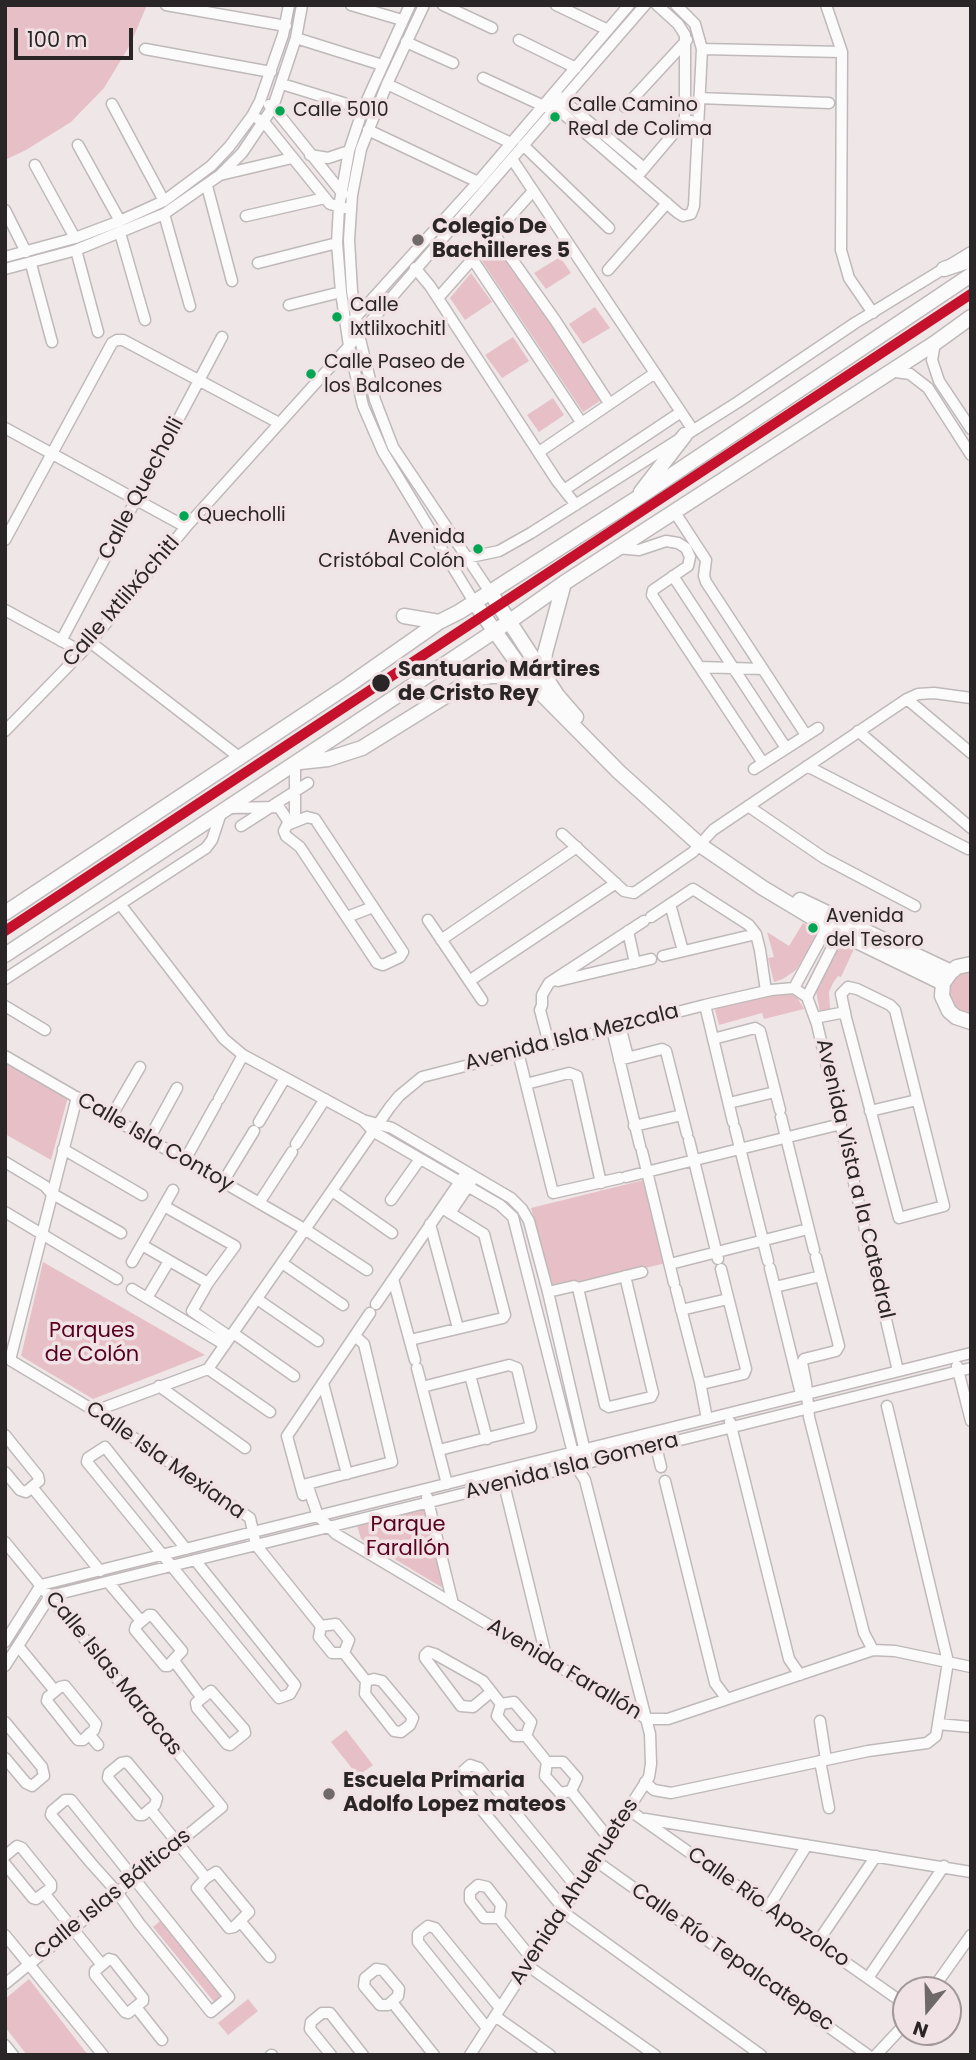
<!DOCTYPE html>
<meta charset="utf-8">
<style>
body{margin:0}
#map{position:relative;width:976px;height:2060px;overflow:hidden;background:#eee6e7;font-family:Poppins,sans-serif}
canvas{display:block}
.frame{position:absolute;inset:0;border:7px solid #2a2526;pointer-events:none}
.north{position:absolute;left:892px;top:1976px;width:70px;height:70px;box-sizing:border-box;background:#f1e3e5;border:2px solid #a19799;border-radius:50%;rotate:199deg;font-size:19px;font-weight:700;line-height:28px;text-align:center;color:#2a2526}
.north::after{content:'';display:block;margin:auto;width:24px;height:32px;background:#6f696a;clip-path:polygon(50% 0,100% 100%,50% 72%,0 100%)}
.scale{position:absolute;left:14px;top:28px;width:119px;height:32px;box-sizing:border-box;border:4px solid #2a2526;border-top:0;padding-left:9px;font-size:21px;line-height:24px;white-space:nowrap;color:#2a2526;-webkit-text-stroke:5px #f1e3e5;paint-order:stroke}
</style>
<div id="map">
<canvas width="976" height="2060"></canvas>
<div class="frame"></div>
<div class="north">N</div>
<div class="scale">100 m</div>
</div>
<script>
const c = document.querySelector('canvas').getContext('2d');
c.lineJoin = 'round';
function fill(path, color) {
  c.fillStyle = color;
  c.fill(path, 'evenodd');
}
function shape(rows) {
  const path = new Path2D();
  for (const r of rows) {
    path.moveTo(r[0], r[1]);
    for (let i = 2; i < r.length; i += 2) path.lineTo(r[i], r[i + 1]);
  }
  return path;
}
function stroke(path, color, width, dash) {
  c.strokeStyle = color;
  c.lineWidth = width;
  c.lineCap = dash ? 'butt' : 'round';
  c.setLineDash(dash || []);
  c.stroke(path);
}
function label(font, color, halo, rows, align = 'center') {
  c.font = font + ' Poppins,sans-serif';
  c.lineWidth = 7;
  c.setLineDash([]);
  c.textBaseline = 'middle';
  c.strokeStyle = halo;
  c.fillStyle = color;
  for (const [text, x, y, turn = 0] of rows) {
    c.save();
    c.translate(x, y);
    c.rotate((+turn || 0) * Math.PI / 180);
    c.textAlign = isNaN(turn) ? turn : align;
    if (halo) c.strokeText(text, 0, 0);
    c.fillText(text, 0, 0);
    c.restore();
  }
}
fill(shape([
 [5,5,147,5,130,45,104,88,71,122,26,150,5,160],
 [494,241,601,398,600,401,583,412,480,258],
 [560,257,571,273,546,289,534,273],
 [471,273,492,302,465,320,450,298],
 [595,307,610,328,583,344,569,324],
 [513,337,529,361,502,378,485,355],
 [553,398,564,415,539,432,527,415],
 [803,923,819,932,796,970,783,979,774,982,768,958,774,957,767,932,789,946],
 [839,942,854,949,841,977,838,976,833,983,829,992,830,1009,820,1012,816,991],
 [971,967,971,1016,961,1013,950,1002,948,987,955,974],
 [786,992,797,997,804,1009,764,1019,762,1013,719,1025,715,1010,717,1007],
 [5,1061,68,1097,51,1160,5,1134],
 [644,1180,666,1263,554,1290,531,1208],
 [43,1262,205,1355,93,1399,21,1356],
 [425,1508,443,1588,361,1539,357,1525],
 [346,1730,373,1765,358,1776,331,1742],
 [161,1920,223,1996,215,2003,153,1927],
 [29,1979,88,2055,27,2055,5,2027,5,1999],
 [248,1999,258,2011,228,2035,218,2023]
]), '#e7c0c7');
const minor = shape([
 [166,5,286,26],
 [351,5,402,20],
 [410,5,363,109,349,151,339,207,337,243,341,292,349,346,363,406,383,452,474,602],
 [424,5,387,84,361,149,352,195,349,240,352,291,359,335,375,400,393,447,490,592],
 [443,5,492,28],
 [556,5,608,30],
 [657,5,678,24,685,35,685,120],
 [826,5,842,52,841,250,849,278,873,313],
 [296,38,382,65],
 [519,40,576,68],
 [406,42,453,63],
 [145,49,271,72],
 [702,49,842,52],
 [483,78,548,108],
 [282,84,363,109],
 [387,84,511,143],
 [558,96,644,168],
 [699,98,829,103],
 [112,104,164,201],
 [552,104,678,213,683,216,691,214,694,206,702,49,695,24,676,5],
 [269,105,273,107,343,194],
 [625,107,687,40],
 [258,119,264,122,330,204,345,208],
 [368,130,478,182],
 [78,145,120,221],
 [523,145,609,228],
 [310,155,328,158,349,151],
 [512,159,693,430],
 [35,165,75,238],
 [641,172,685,120,691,121],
 [220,175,292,158],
 [207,186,232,281],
 [5,210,26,252],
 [164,214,190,306],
 [246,216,325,198],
 [120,233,145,320],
 [494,234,555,320,609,403],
 [76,250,98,332],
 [5,257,75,238,120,221,164,201,211,166,229,147,252,116,260,101,283,35,289,5],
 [473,260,581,422],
 [258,263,337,243],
 [31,264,52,342],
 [415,268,430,286,557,481,576,505],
 [5,269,76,250,164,214,220,175,242,153,273,107,296,38,302,5],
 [608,270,667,203],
 [438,298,533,191],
 [289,305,341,292],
 [354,319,478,182,629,5],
 [935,343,932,360,939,381,971,429],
 [889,371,910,374,928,388,971,455],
 [5,428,186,527],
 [539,452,655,373],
 [564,490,681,412],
 [674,511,706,560,704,576,706,582,806,735],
 [5,540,112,343,117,340,123,340,279,423],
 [617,548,639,550,666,541,678,543,686,548,690,557,688,566,653,590,652,595,763,763],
 [466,558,499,551,531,533,738,402,855,323,971,252],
 [673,576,786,748],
 [5,610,82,652],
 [61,641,222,337],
 [90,642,239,757],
 [700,667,763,669],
 [907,699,971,753],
 [5,731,82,652,186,527,359,335,645,5],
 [858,731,971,828],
 [807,766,968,849],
 [754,769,818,728],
 [748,806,824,858,915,906],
 [228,808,279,807,290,824],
 [307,817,315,819,403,952,400,957,383,965,377,963,300,847,286,836,284,831,287,825,307,817],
 [295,822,295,764],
 [241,826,308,783],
 [562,834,624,891,634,893,693,852,713,830,907,699,918,694,934,693,971,698],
 [120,904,224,1039,243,1055,363,1120,392,1128,511,1198,522,1209,529,1221,548,1292,586,1456],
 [670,904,683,951],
 [347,917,373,907],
 [651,917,693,889,749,925,756,934,760,950,766,991],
 [428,920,482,1000],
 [628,931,635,963],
 [441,940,577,847],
 [663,956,756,934],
 [5,979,206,848,212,840,221,813],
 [469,981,616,883],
 [558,981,651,959],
 [848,987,857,989,890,1005,895,1010,944,1206,899,1218,846,1018,841,994,848,987],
 [794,988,830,922],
 [807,997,842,928],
 [705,1005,733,1122],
 [5,1006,45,1030],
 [815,1018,845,1012],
 [620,1026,628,1057],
 [612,1029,640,1146],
 [713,1039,755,1028,760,1031,780,1110],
 [549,1044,540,1010,542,1005,542,995,549,983,644,921],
 [518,1052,553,1193,620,1178],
 [5,1056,306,1230,367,1270],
 [619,1060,662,1049,666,1051,687,1134],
 [526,1084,569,1073,577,1076,601,1183],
 [219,1099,243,1055],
 [729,1103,775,1092],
 [870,1111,917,1100],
 [111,1117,140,1067],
 [781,1117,814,1250],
 [363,1120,374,1132,500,1205,513,1217,573,1453,576,1466,585,1480,650,1734,651,1764,649,1777,470,2055],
 [259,1122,285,1078],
 [634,1126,682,1115],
 [735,1128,768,1261],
 [149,1139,177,1088],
 [689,1140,718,1259],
 [296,1144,325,1099],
 [63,1149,142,1195],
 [642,1151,674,1283],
 [185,1160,216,1104],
 [5,1162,45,1186,51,1193,121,1233],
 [626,1177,841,1124],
 [223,1182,254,1131],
 [332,1191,392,1233],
 [391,1200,420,1159],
 [259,1203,292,1152],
 [164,1206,235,1246,208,1283,192,1311,230,1337],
 [5,1212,117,1279],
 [450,1213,471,1182],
 [430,1224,458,1328],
 [142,1245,208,1283],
 [816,1257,839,1346,836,1351,804,1359,802,1363,806,1383,809,1417,864,1633,873,1650],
 [132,1262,173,1190],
 [282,1263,343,1305],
 [670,1264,808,1229],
 [770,1268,801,1394],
 [393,1279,415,1360],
 [775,1287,821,1276],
 [578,1288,605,1405,609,1407,651,1397,653,1393,625,1276],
 [132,1289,225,1345],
 [676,1289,700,1382],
 [548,1292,574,1286,578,1288,642,1272],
 [147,1298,169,1261],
 [257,1299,318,1341],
 [376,1304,463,1177],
 [681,1310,728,1299],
 [233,1333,294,1376],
 [410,1340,503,1318,505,1315,484,1234,442,1208],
 [5,1357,95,1411,250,1518,256,1545,321,1626,319,1637,332,1653,344,1653],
 [10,1360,77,1097],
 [957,1366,971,1421],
 [417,1368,447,1484],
 [208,1369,270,1412],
 [470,1375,487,1439],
 [323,1383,347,1474],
 [159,1386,245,1448],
 [422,1387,509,1365,517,1368,531,1427,439,1450],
 [95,1411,208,1369,390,1107,399,1096,422,1077,705,1005,771,990,794,988,807,997,817,1024,898,1371],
 [707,1419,700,1382,706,1383,744,1374,746,1369,721,1269],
 [730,1422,789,1659,800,1675],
 [5,1435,38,1476,39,1481,26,1492,20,1490,5,1472],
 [655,1442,661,1467],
 [503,1480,547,1660],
 [665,1481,715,1683,727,1699],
 [307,1484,318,1516,336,1534,647,1719,668,1719,873,1650,895,1651,971,1667],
 [303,1485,392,1462,364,1344,355,1336],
 [32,1487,100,1571],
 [303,1495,287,1436,370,1313],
 [427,1497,453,1604],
 [5,1542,222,1807,5,1984],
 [186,1549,105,1447,88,1458,87,1462,279,1698,290,1694,295,1685,195,1560],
 [108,1582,141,1621],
 [149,1615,152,1615,182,1651,168,1666,165,1666,135,1630,136,1626,149,1615],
 [321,1626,336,1624,349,1640,344,1653],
 [5,1642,41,1585,971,1353],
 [18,1646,55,1691],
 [344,1653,366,1681,365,1694,394,1731,401,1732,410,1725,413,1718,382,1681,374,1679,366,1681],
 [174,1661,202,1698],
 [5,1666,50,1596,971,1368],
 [65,1686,96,1724,94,1730,83,1740,78,1740,47,1701,48,1697,60,1687,65,1686],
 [211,1691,244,1729,245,1733,230,1745,227,1744,197,1708,196,1703,211,1691],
 [491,1692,473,1707,461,1706,425,1658,425,1655,428,1652,435,1654,483,1681,501,1704],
 [501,1704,514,1702,531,1722,526,1736],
 [501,1704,497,1716,514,1736,526,1736],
 [820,1721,826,1760],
 [5,1722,42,1767,44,1776,32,1786,26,1783,5,1758],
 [938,1724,971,1727],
 [89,1734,98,1745],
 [526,1736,547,1762,545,1776,560,1793,571,1791],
 [820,1761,829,1808],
 [127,1762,157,1798,155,1805,143,1815,139,1815,108,1778,109,1773,121,1763,127,1762],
 [547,1762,563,1762,577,1778,571,1791],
 [645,1782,654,1790,671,1793,868,1751,927,1743,936,1736,948,1662,887,1406],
 [571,1791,610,1840],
 [65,1800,71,1800,229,1997,211,2012,139,1923,117,1892,91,1863,51,1815,52,1811,65,1800],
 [150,1809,206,1878],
 [629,1810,906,2005],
 [645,1819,971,1872],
 [5,1856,17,1846,22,1848,51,1884,51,1888,36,1899,33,1898,5,1864],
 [596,1861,868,2055],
 [216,1872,249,1912,234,1927,229,1928,197,1888,206,1878,216,1872],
 [44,1893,102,1965],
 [768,1908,807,1845],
 [564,1909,458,1781,460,1774,470,1765,479,1768,578,1889],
 [563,1912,761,2055],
 [499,1918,484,1918,470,1900,470,1892,478,1885,487,1887,501,1905,499,1918,532,1959],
 [240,1921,270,1957],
 [5,1935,103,2055],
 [817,1943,876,1856],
 [109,1959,113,1960,143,1998,143,2001,128,2013,125,2012,95,1975,95,1971,109,1959],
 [528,1966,655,2055],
 [376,1969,383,1970,399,1989,398,1996,388,2005,380,2005,364,1986,365,1978,376,1969],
 [868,1978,944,1866],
 [932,1990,971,1935],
 [392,2002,434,2055],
 [136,2007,162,2040],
 [495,2016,550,2055],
 [487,2028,418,1942,418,1934,428,1926,435,1928,500,2008],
 [5,2045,13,2055],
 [271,2055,272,2055],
 [331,2055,310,2029,311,2022,322,2013,330,2013,363,2055],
 [876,2055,906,2023]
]);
const major = shape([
 [944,269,971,260],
 [641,492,685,435],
 [490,592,557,695,576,717],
 [474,602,533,685,619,772,700,845,763,888,828,927,943,983],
 [404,616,439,622],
 [300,762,328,759,362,748,473,679,491,676,506,676,533,685,543,671,545,653,564,583],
 [800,900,951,972],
 [5,913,349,685,439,622,459,612,636,499,971,275],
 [5,955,510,621,564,583,935,343,971,317],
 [971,964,957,967,951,972,943,983,942,996,949,1011,956,1017,971,1022]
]);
stroke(minor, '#bfb9ba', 13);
stroke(major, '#bfb9ba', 17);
stroke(minor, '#fcfbfb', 10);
stroke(major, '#fcfbfb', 14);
stroke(shape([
 [5,931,971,294]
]), '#c5112c', 10);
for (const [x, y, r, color] of [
 [280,111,6,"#00a651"],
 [555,117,6,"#00a651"],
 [418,240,7,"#6f696a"],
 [337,317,6,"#00a651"],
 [311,374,6,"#00a651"],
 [184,516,6,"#00a651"],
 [478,549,6,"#00a651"],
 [381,683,10,"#2a2526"],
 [813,928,6,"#00a651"],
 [329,1794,7,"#6f696a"]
]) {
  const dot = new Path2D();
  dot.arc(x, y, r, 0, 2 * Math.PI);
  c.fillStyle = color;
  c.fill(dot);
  stroke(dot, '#f1e3e5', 2.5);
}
label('19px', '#2a2526', '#f1e3e5', [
 ["Calle Camino",568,106],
 ["Real de Colima",568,130],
 ["Calle 5010",293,111],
 ["Calle",350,306],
 ["Ixtlilxochitl",350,330],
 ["Calle Paseo de",324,363],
 ["los Balcones",324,387],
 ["Quecholli",197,516],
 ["Avenida",465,538,"right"],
 ["Cristóbal Colón",465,562,"right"],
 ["Avenida",826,917],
 ["del Tesoro",826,941]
], 'left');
label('bold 21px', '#2a2526', '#f1e3e5', [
 ["Colegio De",432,228],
 ["Bachilleres 5",432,252],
 ["Escuela Primaria",343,1782],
 ["Adolfo Lopez mateos",343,1806]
], 'left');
label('21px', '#2a2526', '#f1e3e5', [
 ["Calle Quecholli",142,489,-62],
 ["Calle Ixtlilxóchitl",122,602,-49],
 ["Avenida Isla Mezcala",572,1038,-14],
 ["Calle Isla Contoy",155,1143,30],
 ["Avenida Vista a la Catedral",854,1179,77],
 ["Calle Isla Mexiana",165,1461,35],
 ["Avenida Isla Gomera",572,1467,-14],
 ["Avenida Farallón",564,1670,31],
 ["Calle Islas Maracas",113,1674,51],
 ["Avenida Ahuehuetes",575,1892,-57],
 ["Calle Islas Bálticas",113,1895,-39],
 ["Calle Río Apozolco",768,1908,35],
 ["Calle Río Tepalcatepec",732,1958,35]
]);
label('bold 21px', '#2a2526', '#f1e3e5', [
 ["Santuario Mártires",398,671],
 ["de Cristo Rey",398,695]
], 'left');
label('21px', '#580021', '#f1e3e5', [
 ["Parques",92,1332],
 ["de Colón",92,1356],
 ["Parque",408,1526],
 ["Farallón",408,1550]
]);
</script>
